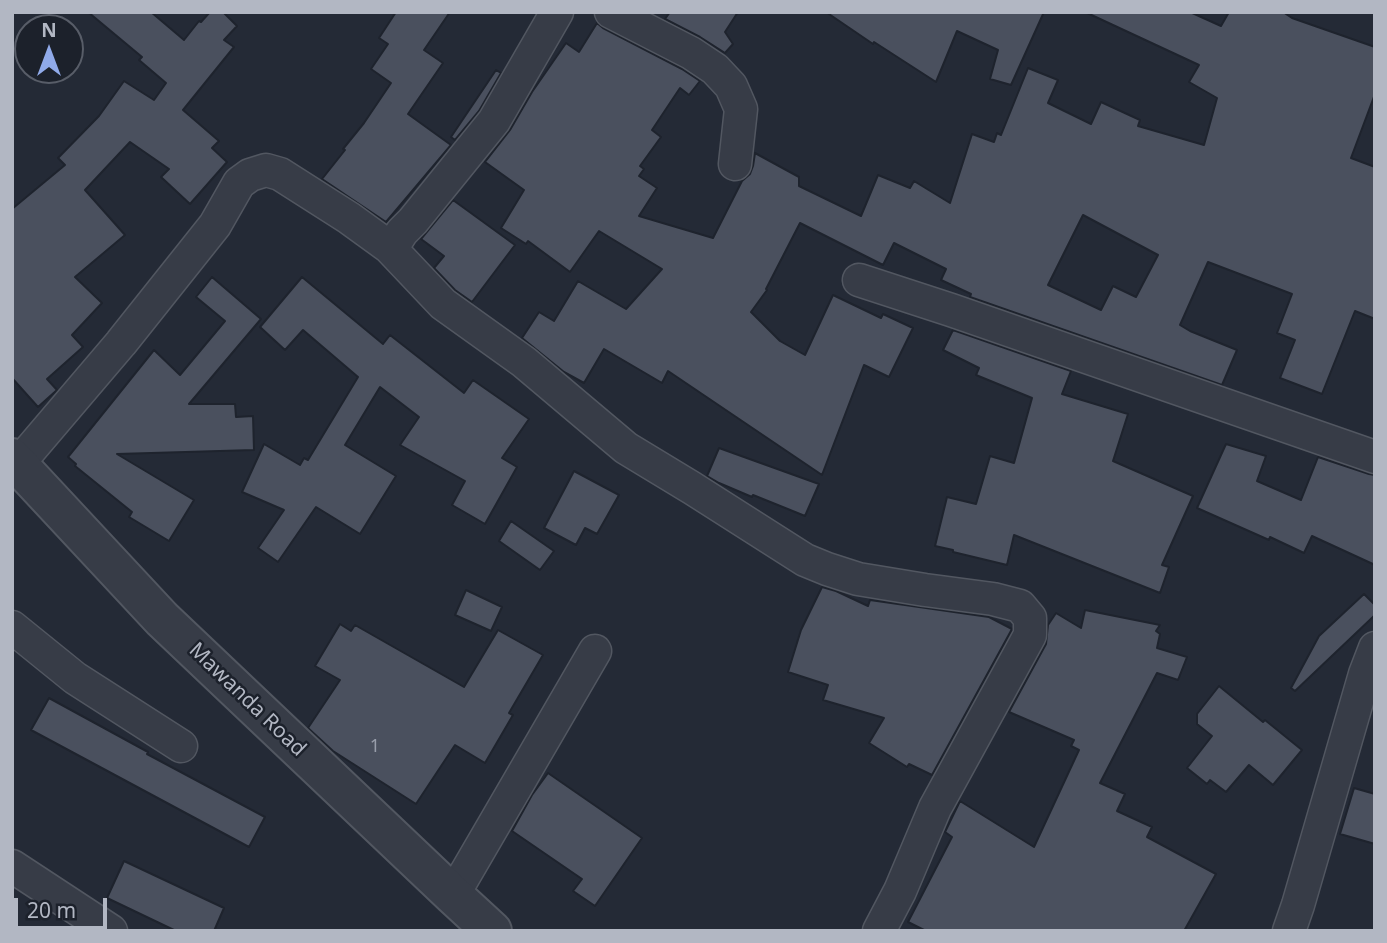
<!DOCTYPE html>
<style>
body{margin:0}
#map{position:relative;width:1387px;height:943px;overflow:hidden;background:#242a36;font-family:"Noto Sans",sans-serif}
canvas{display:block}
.frame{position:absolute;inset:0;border:14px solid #b2b7c3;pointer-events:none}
.north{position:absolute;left:14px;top:14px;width:70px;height:70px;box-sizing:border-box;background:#1c212b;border:2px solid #585d68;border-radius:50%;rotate:0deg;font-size:19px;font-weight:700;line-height:28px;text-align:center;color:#b2b7c3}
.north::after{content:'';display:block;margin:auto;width:24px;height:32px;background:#90aae9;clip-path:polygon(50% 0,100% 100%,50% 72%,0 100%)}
.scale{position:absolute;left:14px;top:898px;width:93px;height:32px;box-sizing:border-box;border:4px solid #b2b7c3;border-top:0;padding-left:9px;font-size:21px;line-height:24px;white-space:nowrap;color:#b2b7c3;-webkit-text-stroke:5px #1c212b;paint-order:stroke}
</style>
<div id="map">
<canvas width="1387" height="943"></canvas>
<div class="frame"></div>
<div class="north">N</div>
<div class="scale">20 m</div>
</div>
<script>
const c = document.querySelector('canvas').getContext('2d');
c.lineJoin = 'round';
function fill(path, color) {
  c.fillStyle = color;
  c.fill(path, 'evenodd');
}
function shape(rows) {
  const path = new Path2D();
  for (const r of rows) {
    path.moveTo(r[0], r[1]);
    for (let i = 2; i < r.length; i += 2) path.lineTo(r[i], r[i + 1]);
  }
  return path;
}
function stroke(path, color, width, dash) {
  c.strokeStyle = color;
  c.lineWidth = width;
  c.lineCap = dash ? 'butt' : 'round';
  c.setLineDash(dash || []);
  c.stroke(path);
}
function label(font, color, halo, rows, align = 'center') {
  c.font = font + ' "Noto Sans",sans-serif';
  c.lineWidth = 5;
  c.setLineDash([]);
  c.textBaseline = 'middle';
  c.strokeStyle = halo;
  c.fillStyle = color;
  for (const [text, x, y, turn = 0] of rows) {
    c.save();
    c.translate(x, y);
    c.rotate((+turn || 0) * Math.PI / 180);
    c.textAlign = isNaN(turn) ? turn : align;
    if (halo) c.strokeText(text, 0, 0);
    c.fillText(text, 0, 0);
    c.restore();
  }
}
const building = shape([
 [88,12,151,12,184,40,199,21,201,22,210,12,223,12,237,26,224,40,234,47,183,110,219,141,212,148,227,162,190,204,161,177,169,169,130,142,85,190,125,235,75,277,102,303,72,335,83,347,47,379,57,390,38,407,12,378,12,209,65,165,58,158,99,116,124,81,154,100,166,83,139,60,142,57,88,12],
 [396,12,450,12,424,50,443,63,408,114,451,145,386,222,322,179,345,150,343,149,364,123,391,83,371,69,388,44,379,38,396,12],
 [670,12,738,12,725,32,733,44,725,53,700,37,665,19,670,12],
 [826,12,1044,12,1011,85,990,79,998,50,957,31,936,82,874,42,873,44,826,12],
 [1085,12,1190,12,1221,26,1229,12,1283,12,1292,18,1375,47,1375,94,1351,158,1375,167,1375,319,1355,311,1322,394,1280,378,1295,340,1277,333,1292,294,1208,262,1180,325,1190,331,1237,350,1222,385,970,297,971,294,941,280,946,269,894,243,883,265,800,223,766,289,767,290,751,312,780,341,805,355,833,295,881,318,883,314,913,328,889,377,864,365,822,475,668,371,662,383,604,349,584,383,564,372,522,338,539,312,554,321,578,281,626,309,662,269,599,231,570,272,528,241,526,244,501,228,524,190,485,162,510,130,532,92,566,43,579,52,597,23,603,28,682,69,700,81,689,95,680,88,652,130,661,137,640,166,644,169,639,176,657,188,639,216,713,238,742,181,750,174,753,166,755,153,799,177,799,186,861,216,878,175,910,188,914,181,950,203,972,134,994,142,997,133,1001,135,1028,68,1058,80,1048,103,1091,124,1101,102,1140,120,1138,126,1204,145,1217,98,1189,82,1199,65,1085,12],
 [1083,215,1158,255,1136,297,1113,286,1101,310,1048,285,1083,215],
 [496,70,501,73,479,111,455,140,451,137,496,70],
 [453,200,515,245,472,302,455,290,434,268,444,256,421,239,453,200],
 [212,277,261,319,189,404,235,404,236,417,253,416,254,450,117,454,194,500,169,541,129,517,132,512,75,466,76,464,68,457,154,350,180,375,225,321,196,297,212,277],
 [302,277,383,344,390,335,464,393,473,380,529,419,502,458,517,467,485,524,452,505,465,481,400,445,419,417,380,387,345,445,396,476,360,534,316,507,278,562,258,548,284,510,242,492,264,444,300,465,304,458,308,460,358,377,303,330,285,350,260,327,302,277],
 [953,330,1071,371,1062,394,1128,414,1113,461,1193,496,1162,565,1169,567,1160,593,1014,535,1007,565,953,552,953,550,935,546,947,497,976,504,990,456,1014,463,1032,398,976,375,979,368,943,350,953,330],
 [1226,444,1266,456,1257,481,1301,500,1318,457,1369,474,1375,475,1375,565,1312,536,1304,553,1270,537,1269,540,1197,508,1226,444],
 [719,448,819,484,805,516,753,495,752,497,719,483,707,476,719,448],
 [574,471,619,495,597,534,585,528,576,545,544,528,574,471],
 [511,521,554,551,540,570,499,541,511,521],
 [822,587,836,591,868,606,870,600,989,617,1012,629,932,775,909,764,907,767,869,743,884,718,823,700,828,685,788,672,801,630,822,587],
 [466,590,502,607,491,631,455,615,466,590],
 [1364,594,1375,605,1375,615,1295,691,1291,688,1319,636,1364,594],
 [1085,610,1160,625,1156,631,1160,634,1157,648,1187,657,1178,680,1157,673,1100,783,1125,794,1117,811,1152,827,1147,837,1216,874,1184,931,926,931,908,922,952,837,945,832,960,801,1034,847,1079,750,1071,746,1074,740,1009,712,1046,644,1048,625,1056,613,1081,628,1085,610],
 [340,624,351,631,355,625,464,687,498,630,543,655,509,713,513,715,485,763,455,745,416,804,333,751,308,728,340,680,315,666,340,624],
 [1219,686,1263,722,1265,720,1302,750,1273,785,1249,765,1226,792,1210,780,1207,784,1187,768,1212,736,1197,724,1197,714,1219,686],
 [49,698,148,752,147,754,265,817,249,847,31,730,49,698],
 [548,773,642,838,595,906,573,891,582,879,512,831,532,795,548,773],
 [1354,788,1375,794,1375,844,1340,834,1354,788],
 [124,861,224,908,214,931,176,931,107,898,124,861]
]);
fill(building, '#4a505e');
stroke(building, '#1e232d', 2);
const minor = shape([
 [611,12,691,53,715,69,731,86,741,109,735,164],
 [389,247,393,246,402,232,413,221,494,121,557,12],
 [859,280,951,310,1375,457],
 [18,464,121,343,215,225,239,183,250,175,266,170,280,174,349,218,389,247,443,304,524,362,626,448,692,488,805,560,827,569,858,579,925,590,993,599,1020,606,1030,618,1030,635,935,808,900,891,879,931],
 [12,627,75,678,181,746],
 [12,866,111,931],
 [453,895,595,651],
 [1289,931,1298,905,1365,674,1375,648]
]);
const tertiary = shape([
 [12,458,162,619,453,895,492,931]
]);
stroke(minor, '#525761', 35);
stroke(tertiary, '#525761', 42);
stroke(minor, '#373c47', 32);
stroke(tertiary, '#373c47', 38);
label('18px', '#989daa', null, [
 ["1",375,747]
]);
label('21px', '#b2b7c3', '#1c212b', [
 ["Mawanda Road",247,700,44]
]);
</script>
